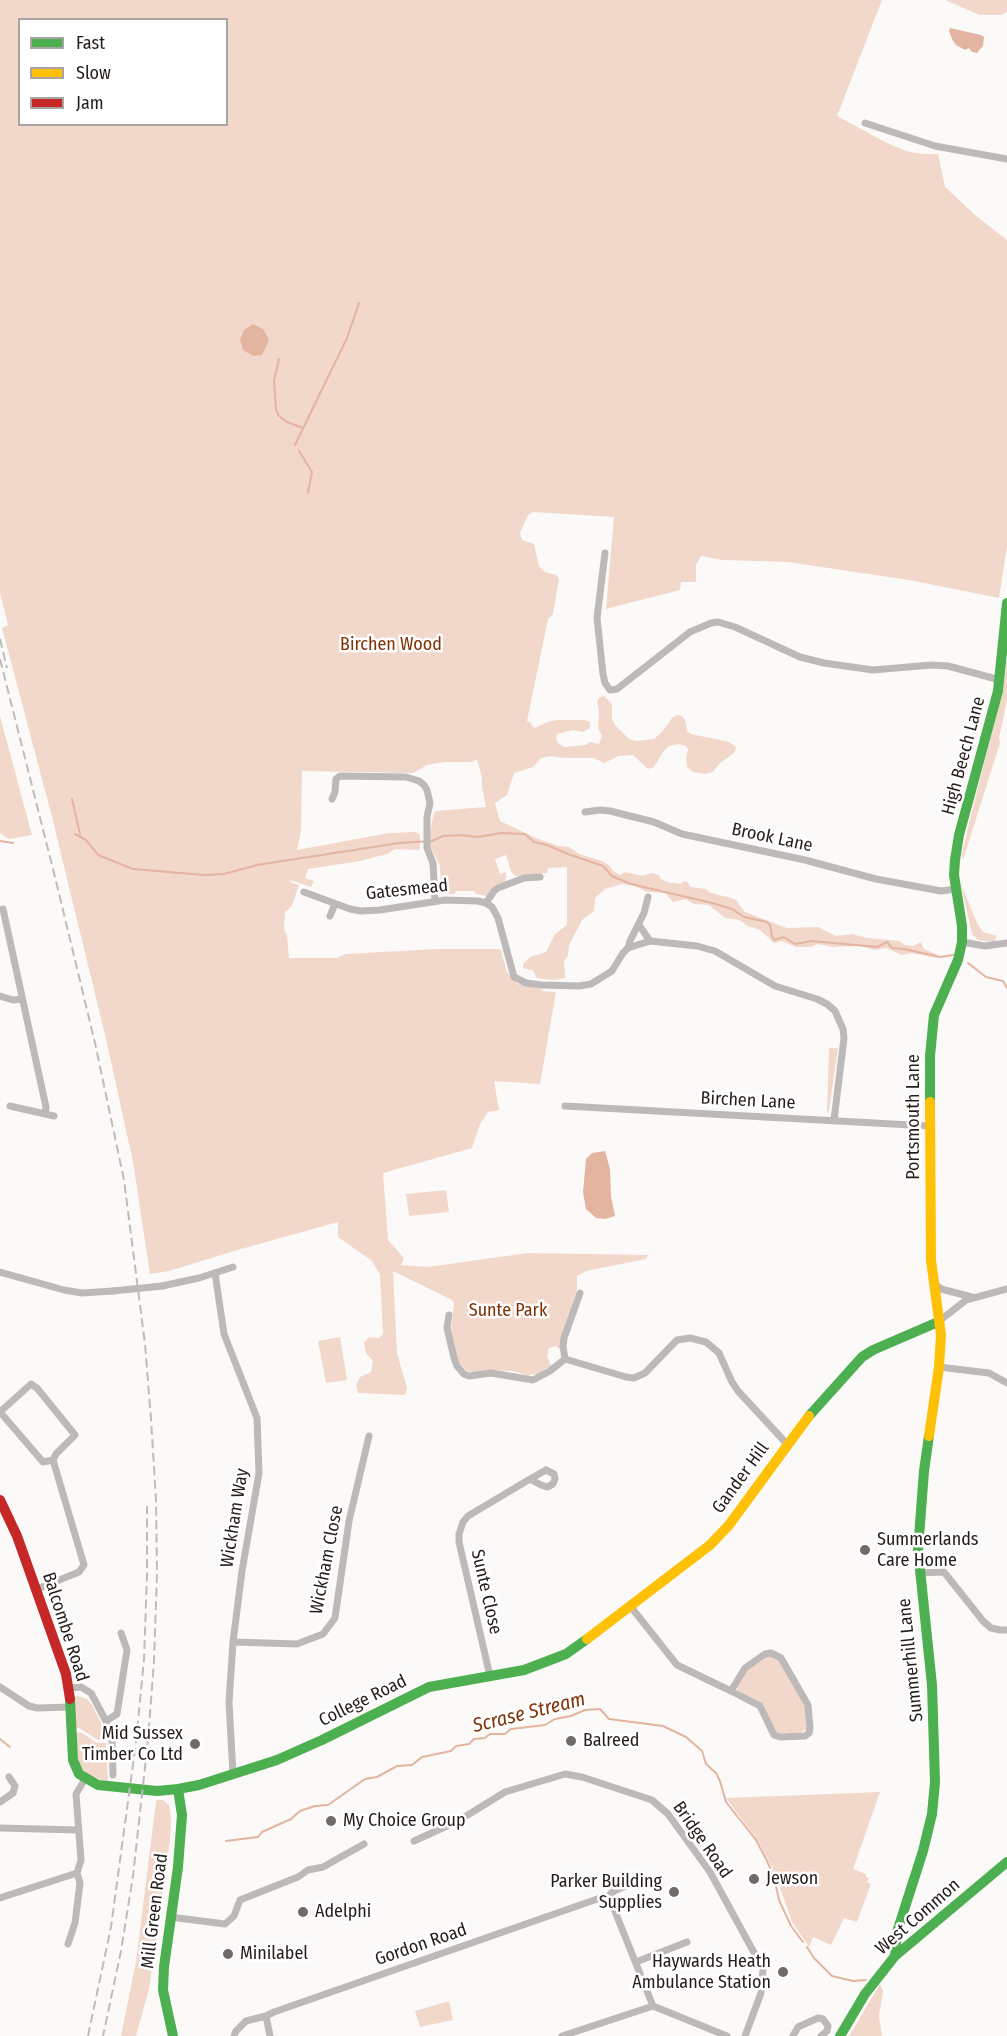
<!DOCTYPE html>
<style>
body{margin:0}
#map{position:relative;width:1007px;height:2036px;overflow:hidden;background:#fcfaf8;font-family:"Fira Sans Condensed",sans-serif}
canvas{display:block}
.legend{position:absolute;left:18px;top:18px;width:210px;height:108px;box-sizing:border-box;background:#fff;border:2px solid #a7a5a3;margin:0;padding:8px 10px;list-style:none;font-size:18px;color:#241d1a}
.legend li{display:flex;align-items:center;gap:12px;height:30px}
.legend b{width:30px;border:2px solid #a7a5a3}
</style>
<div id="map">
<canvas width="1007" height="2036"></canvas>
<ul class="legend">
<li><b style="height:8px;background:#4caf50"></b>Fast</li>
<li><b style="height:8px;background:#ffc107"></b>Slow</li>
<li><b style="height:8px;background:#c62828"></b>Jam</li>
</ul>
</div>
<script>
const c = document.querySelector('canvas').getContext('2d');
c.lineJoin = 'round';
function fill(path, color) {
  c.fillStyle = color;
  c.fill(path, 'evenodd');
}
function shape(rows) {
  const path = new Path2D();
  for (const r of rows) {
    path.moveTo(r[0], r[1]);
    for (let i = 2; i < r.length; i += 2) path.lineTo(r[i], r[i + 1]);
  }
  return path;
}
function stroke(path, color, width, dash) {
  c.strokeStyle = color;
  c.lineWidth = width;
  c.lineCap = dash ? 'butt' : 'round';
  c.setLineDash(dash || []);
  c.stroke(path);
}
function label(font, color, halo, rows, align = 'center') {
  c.font = font + ' "Fira Sans Condensed",sans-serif';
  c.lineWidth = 5;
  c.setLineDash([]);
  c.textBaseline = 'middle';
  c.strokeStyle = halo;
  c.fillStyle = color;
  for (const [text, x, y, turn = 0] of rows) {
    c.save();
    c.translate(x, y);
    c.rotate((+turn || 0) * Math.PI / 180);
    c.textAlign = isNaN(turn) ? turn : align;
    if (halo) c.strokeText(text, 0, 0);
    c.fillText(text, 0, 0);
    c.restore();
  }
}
fill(shape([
 [0,0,882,0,837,116,887,143,906,151,922,154,938,154,945,187,975,215,1007,240,1007,546,999,598,909,580,788,562,723,560,701,556,696,565,696,582,681,582,680,590,606,609,614,517,533,512,528,515,520,533,522,540,534,544,539,566,545,572,556,575,559,579,553,614,548,619,527,721,531,723,532,726,535,728,547,722,557,720,585,720,590,722,590,728,583,732,573,730,557,734,556,738,558,743,564,747,586,745,590,742,599,744,602,736,598,728,599,711,597,701,600,697,604,696,612,704,612,719,615,725,629,739,637,741,654,739,662,732,672,718,677,715,682,716,686,722,687,731,691,734,729,742,736,747,735,752,719,764,714,771,706,774,693,772,687,767,686,758,688,750,686,746,678,744,669,746,663,752,654,767,648,769,633,755,619,756,604,763,594,758,564,758,551,756,541,758,533,767,514,773,507,795,495,803,500,821,536,838,558,846,569,847,579,854,602,861,609,865,613,871,620,875,625,872,643,876,651,873,659,875,661,879,667,882,680,884,684,881,688,882,690,887,706,889,711,893,731,898,736,900,745,912,787,928,818,927,836,936,852,934,867,938,899,941,905,945,913,946,921,942,924,949,938,955,937,958,912,953,902,955,886,948,875,950,860,946,833,947,817,944,811,947,796,947,782,941,774,943,760,930,748,926,739,920,725,918,709,905,694,904,686,899,673,902,665,893,647,892,635,886,622,884,605,889,595,898,594,911,582,920,569,945,568,955,564,962,565,978,553,980,536,978,534,971,523,968,523,964,530,957,546,952,555,934,567,925,567,867,548,868,547,873,515,876,511,871,506,855,495,859,500,874,506,872,506,882,487,896,476,894,474,891,457,891,454,894,445,894,441,891,440,866,429,844,432,821,435,811,486,807,482,788,482,777,477,759,472,762,444,762,427,765,413,773,302,771,301,831,297,850,389,833,416,832,420,835,420,848,419,850,395,849,387,854,360,861,308,869,305,878,314,881,311,887,290,880,290,882,299,885,292,905,289,909,285,911,284,930,287,936,289,958,337,958,346,954,437,949,498,949,501,950,507,972,517,984,542,989,542,991,556,992,540,1084,494,1081,499,1110,488,1112,480,1124,472,1148,383,1173,388,1240,404,1258,401,1265,428,1267,528,1253,648,1255,646,1259,586,1271,577,1276,577,1289,561,1338,560,1349,556,1346,549,1348,547,1356,551,1366,539,1374,526,1375,513,1371,486,1370,474,1372,467,1371,457,1360,451,1332,454,1304,452,1300,393,1271,397,1353,407,1388,405,1395,358,1393,356,1385,360,1377,371,1372,373,1361,366,1353,364,1343,369,1337,379,1338,383,1334,380,1275,372,1261,338,1237,338,1222,234,1251,169,1271,150,1274,133,1162,106,1039,51,813,2,628,8,625,0,593],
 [20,20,226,20,226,124,20,124],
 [945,0,1007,0,1007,12,1001,15,980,15],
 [1007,658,1007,700,999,738,1000,743,963,860,962,854,970,819,1003,690],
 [0,716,32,835,9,839,0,833],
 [961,884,977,923,983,932,997,936,994,942,978,940,972,934],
 [829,1048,838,1048,829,1111,827,1113],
 [446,1190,449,1212,409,1216,406,1194],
 [340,1337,347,1380,326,1383,318,1341],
 [768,1656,780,1660,805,1703,808,1728,799,1734,777,1733,771,1727,764,1705,738,1691,737,1687,746,1671],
 [77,1696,87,1699,92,1705,103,1727,106,1739,98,1740,79,1728,74,1727,74,1699],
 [74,1732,82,1733,97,1743,106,1743,108,1782,90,1776,82,1770,79,1764],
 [880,1792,853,1869,866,1874,866,1877,869,1878,867,1882,871,1884,857,1922,844,1918,831,1945,813,1937,809,1947,792,1922,775,1873,758,1841,726,1798],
 [158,1800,163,1800,169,1805,171,1818,170,1840,149,1989,136,2036,121,2036,136,1962,156,1801],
 [880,1984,883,1991,879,2016,882,2036,849,2036],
 [449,2001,453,2020,420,2027,415,2011]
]), '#f2d7cb');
fill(shape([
 [950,28,981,35,984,37,983,46,977,53,972,52,969,48,965,50,956,45,952,39,949,31],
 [253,324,263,329,269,340,262,355,253,356,243,350,240,340,244,330],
 [605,1151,610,1169,611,1196,615,1216,605,1219,596,1218,586,1209,583,1192,586,1159,592,1153]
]), '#e3b4a0');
stroke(shape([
 [279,359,274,381,276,410,279,416,287,422,303,428],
 [295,445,347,338,359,303],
 [299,451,312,472,308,493],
 [72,799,80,834],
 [75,834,86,840,98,855,133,869,204,875,224,874,257,865,399,843,432,841,443,836,462,835,477,837,502,833,525,834,534,842,547,845,568,854,603,866,612,876,631,884,712,903,732,909,744,917,767,922,770,925,772,936,774,940,784,937,795,944,812,941,877,947,887,942,892,948,904,949,940,957,953,955],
 [0,841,13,843],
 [968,963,986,977,1003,981,1007,988],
 [0,1739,10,1747],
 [226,1841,258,1837,262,1832,291,1819,300,1811,315,1806,328,1805,365,1779,377,1777,397,1766,412,1765,422,1757,451,1751,456,1746,469,1744,474,1739,485,1738,490,1734,505,1734,511,1729,545,1725,555,1719,571,1716,585,1710,600,1709,609,1719,663,1726,686,1737,702,1751,706,1764,716,1773,720,1781,726,1802,756,1840,767,1861,774,1877,779,1900,791,1926,803,1942],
 [807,1947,814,1958,832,1976,853,1981,866,1980]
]), '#e3b4a0', 2);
stroke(shape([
 [865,123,935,146,1007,159],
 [605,553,597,618,603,674,605,683,610,690,617,689,690,632,711,623,718,622,735,627,800,657,824,663,873,670,931,665,948,666,1000,680],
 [332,799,335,792,336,779,340,776,406,777,419,781,424,785,427,790,430,803,427,817,427,848,433,863,435,901],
 [585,812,600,810,610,811,654,822,682,834,805,860,876,879,941,891,956,889],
 [304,892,350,909,361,911,380,910,445,900,478,901,486,903,492,907,498,918,514,977,526,983,542,985,579,986,591,984,612,971,623,953,628,948,650,941,697,946,715,951,775,986,817,999,827,1004,835,1011,843,1029,844,1038,834,1120],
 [486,903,494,891,498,888,524,878,540,877],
 [3,909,46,1107,45,1114],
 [330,916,335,904],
 [639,925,650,941],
 [962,942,985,946,1007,943],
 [628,948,630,941,644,913,648,897],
 [0,996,13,1000,22,999],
 [10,1106,54,1116],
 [565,1106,929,1126],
 [0,1272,64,1290,82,1293,113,1291],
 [215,1273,224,1334,257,1418,259,1473,242,1571,233,1642,229,1702,233,1774],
 [934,1283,941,1289,972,1297],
 [162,1286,199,1278,233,1267],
 [449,1315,447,1328,454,1358,457,1366,464,1374,469,1376,491,1373,533,1380,550,1371,565,1359,563,1346,564,1338,580,1293],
 [938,1322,966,1300,1007,1289],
 [565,1359,626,1377,634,1378,645,1373,677,1340,690,1338,706,1342,719,1353,732,1382,738,1391,787,1444],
 [939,1367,989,1373,1007,1383],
 [546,1470,554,1474,555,1479,553,1484,547,1487,541,1485,530,1479,546,1470],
 [919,1573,944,1572,983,1621,991,1628,1000,1630,1007,1630],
 [35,1590,79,1572,84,1565,53,1460,43,1462,0,1412,31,1384,37,1388,75,1435,56,1454,53,1460],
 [631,1607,677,1665,731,1691],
 [233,1642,297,1644,323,1634,335,1618,349,1521,369,1436],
 [771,1653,781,1658,808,1705,810,1728,809,1733,805,1736,780,1737,774,1735,760,1706,731,1691,745,1668,765,1654,771,1653],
 [490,1676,459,1542,459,1534,463,1522,468,1516,530,1479],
 [0,1687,29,1706,37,1708,70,1707],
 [69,1688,81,1687,91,1693,106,1721,112,1740,113,1775],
 [106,1721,117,1714,127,1650,121,1633],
 [0,1802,13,1793,15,1786,9,1777],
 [0,1828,78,1830],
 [414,1841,458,1821,505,1792,565,1774,582,1777,652,1800,668,1814,710,1872,763,1969,761,1993,745,2036],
 [77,1873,81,1860,76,1794,85,1779],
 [607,1897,614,1891,642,1879],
 [0,1898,77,1873],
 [170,1917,225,1924,234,1916,240,1900,298,1877,308,1870,323,1867,364,1844],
 [68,1944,75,1923,80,1883,77,1873],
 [636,1962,687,1942],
 [234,2036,236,2031,246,2021,266,2016],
 [270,2036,266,2016,274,2012,603,1897,610,1899,653,2006],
 [562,2036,653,2006,727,2036],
 [793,2036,798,2027,818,2018,823,2019,828,2026,827,2031,821,2036]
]), '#bcb9b8', 7);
stroke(shape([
 [930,1102,930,1056,934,1015,958,960,962,942,962,926,954,875,955,860,959,835,998,691,1007,603],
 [809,1416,862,1357,873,1350,938,1322],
 [70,1699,73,1760,79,1774,98,1785,157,1791,178,1789,199,1785,277,1760,322,1740,429,1687,524,1670,566,1654,587,1639],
 [895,1956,897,1932,923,1851,932,1814,935,1782,932,1685,918,1550,924,1471,929,1436],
 [173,2036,163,1990,164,1967,178,1867,182,1815,178,1789],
 [840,2036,865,1994,895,1956,1007,1862]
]), '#4caf50', 10);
stroke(shape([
 [929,1436,939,1367,941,1335,931,1260,930,1102],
 [587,1639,710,1545,729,1525,809,1416]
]), '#ffc107', 10);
stroke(shape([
 [0,1500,17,1536,66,1674,70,1699]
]), '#c62828', 10);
stroke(shape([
 [0,639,7,668],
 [0,659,56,881,95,1043,124,1180,145,1344,151,1419,156,1500,157,1574,154,1661,148,1740,133,1876,121,1951,103,2036],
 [88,2036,111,1927,136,1742,144,1659,147,1575,147,1506]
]), '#bebcbb', 2, [9, 4.5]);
stroke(shape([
 [113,1291,162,1286]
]), '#bcb9b8', 7);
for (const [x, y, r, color] of [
 [865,1550,6,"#706a68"],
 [571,1741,6,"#706a68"],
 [195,1744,6,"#706a68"],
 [331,1821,6,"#706a68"],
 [754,1879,6,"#706a68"],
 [674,1892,6,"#706a68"],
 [303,1912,6,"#706a68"],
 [228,1954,6,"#706a68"],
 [783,1972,6,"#706a68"]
]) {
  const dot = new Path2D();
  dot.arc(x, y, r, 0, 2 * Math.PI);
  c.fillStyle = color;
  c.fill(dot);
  stroke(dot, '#fff', 2);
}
label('18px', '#7f3104', '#fff', [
 ["Birchen Wood",391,645],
 ["Sunte Park",508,1311]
]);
label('18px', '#241d1a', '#fff', [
 ["High Beech Lane",964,756,-75],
 ["Brook Lane",772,838,12],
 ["Gatesmead",407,890,-6],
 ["Birchen Lane",748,1101,3],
 ["Portsmouth Lane",914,1117,-90],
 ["Gander Hill",741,1478,-54],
 ["Wickham Way",235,1518,-81],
 ["Wickham Close",327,1560,-79],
 ["Sunte Close",486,1592,77],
 ["Balcombe Road",65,1627,72],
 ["Summerhill Lane",911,1660,-96],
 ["College Road",363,1701,-26],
 ["Bridge Road",702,1840,55],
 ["Mill Green Road",155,1911,-83],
 ["West Common",918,1917,-41],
 ["Gordon Road",421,1945,-19]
]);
label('18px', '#241d1a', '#fff', [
 ["Summerlands",877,1540],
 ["Care Home",877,1561],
 ["Mid Sussex",183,1734,"right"],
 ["Timber Co Ltd",183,1755,"right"],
 ["Balreed",583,1741],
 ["My Choice Group",343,1821],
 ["Jewson",766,1879],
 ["Parker Building",662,1882,"right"],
 ["Supplies",662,1903,"right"],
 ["Adelphi",315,1912],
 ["Minilabel",240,1954],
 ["Haywards Heath",771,1962,"right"],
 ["Ambulance Station",771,1983,"right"]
], 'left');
label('italic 20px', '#803206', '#fff', [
 ["Scrase Stream",529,1713,-14]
]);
</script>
